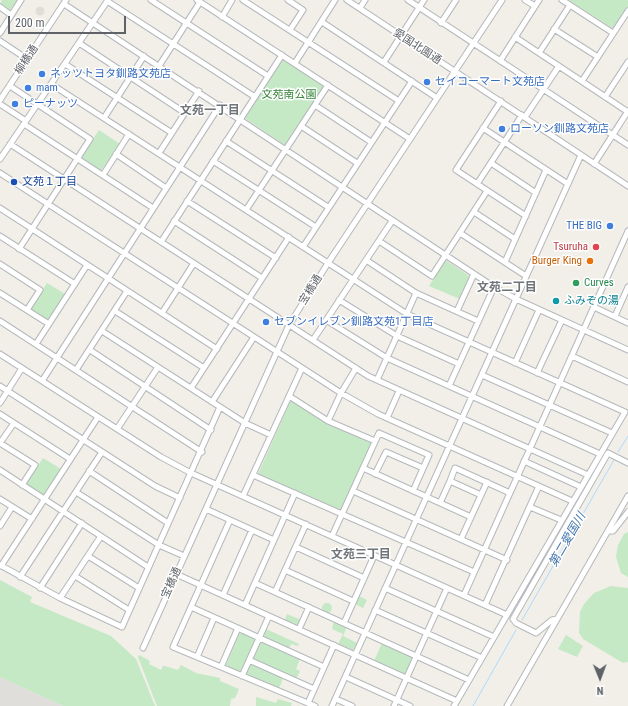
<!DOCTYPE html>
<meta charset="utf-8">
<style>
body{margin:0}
#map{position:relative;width:628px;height:706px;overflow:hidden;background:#f1efe8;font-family:"Roboto Condensed",sans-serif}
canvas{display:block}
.north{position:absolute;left:580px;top:658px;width:40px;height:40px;-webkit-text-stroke:3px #fff;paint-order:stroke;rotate:179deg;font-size:11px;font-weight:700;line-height:16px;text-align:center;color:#5f6368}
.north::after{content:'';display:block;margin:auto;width:14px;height:18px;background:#5f6368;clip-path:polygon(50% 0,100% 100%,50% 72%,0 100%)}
.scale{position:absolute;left:8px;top:16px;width:118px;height:18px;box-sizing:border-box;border:2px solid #5f6368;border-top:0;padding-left:5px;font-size:12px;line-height:14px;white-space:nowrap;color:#5f6368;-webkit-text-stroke:3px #fff;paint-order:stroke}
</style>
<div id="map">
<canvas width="628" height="706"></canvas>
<div class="north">N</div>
<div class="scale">200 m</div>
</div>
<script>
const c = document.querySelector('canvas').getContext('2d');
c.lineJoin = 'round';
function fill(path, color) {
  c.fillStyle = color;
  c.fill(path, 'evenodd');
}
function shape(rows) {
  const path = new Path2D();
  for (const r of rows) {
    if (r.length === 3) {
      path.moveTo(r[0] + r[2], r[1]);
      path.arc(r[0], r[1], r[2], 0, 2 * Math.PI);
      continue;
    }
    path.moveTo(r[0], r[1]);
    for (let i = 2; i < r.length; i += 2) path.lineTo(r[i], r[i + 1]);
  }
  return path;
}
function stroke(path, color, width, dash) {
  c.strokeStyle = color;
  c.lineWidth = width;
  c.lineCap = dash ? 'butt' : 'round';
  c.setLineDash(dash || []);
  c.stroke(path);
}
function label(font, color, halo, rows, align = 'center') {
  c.font = font + ' "Roboto Condensed","Noto Sans JP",sans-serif';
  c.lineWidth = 3;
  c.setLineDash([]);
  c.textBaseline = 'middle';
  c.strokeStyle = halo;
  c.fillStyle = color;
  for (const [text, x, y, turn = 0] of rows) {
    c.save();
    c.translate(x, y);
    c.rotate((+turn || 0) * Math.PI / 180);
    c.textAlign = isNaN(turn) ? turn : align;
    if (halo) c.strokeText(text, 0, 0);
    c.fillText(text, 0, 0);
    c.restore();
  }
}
fill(shape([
 [0,677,63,706,0,706]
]), '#e0deda');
fill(shape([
 [40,11,4.5]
]), '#e1ded6');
fill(shape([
 [2,0,19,0,9,11,0,4],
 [568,0,628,0,628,7,614,29],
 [283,58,324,87,285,145,246,119,245,116],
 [99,130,120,144,101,171,81,157],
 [447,261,468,275,469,277,460,299,429,286,444,262],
 [47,283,65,294,48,322,30,310],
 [291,400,325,422,372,443,341,510,258,474],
 [43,458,61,469,44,496,26,484],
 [628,532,628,577,621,573,616,557,618,545,624,534],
 [0,580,32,597,30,602,111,636,136,659,155,706,63,706,0,677],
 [611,586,628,588,628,662,623,663,583,639,579,633,580,612,584,604,594,593],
 [359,596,367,600,363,608,355,604],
 [327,608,5],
 [287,614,301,620,298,625,285,620],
 [334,621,347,627,343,636,357,643,353,650,338,644,343,634,332,629],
 [266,629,299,644,298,646,291,644,289,649,264,637],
 [242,633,255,638,256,640,241,673,226,665,239,634],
 [566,635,583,646,577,657,558,649],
 [262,642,300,659,296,669,300,671,296,679,253,659,260,643],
 [382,643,413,656,414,659,407,674,404,674,374,661],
 [139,655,150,661,149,664,161,670,163,666,165,666,178,670,181,665,196,673,220,678,220,681,239,689,235,698,231,699,230,706,157,706,138,657],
 [250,664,283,678,279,689,246,675],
 [256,697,276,703,278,699,292,703,291,706,256,706]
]), '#c5e8c5');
stroke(shape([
 [618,452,628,436],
 [522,620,614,460],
 [473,706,516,630]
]), '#aadaff', 1);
const minor = shape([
 [151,0,268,76],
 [197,0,410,139],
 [243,0,399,101],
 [288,0,303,10,290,30],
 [347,0,628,186],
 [408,0,628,145],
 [525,0,535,6],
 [562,0,613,33],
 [107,1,255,97],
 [64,4,494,287,516,299,628,350],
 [0,7,11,15],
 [360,8,365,0],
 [222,17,232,0],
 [322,22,437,98],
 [441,23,456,0],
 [554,29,598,57],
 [0,33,21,0],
 [515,37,628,112],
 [0,41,27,59],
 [79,43,185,113],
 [539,53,570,5],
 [500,61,539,0],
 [384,62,424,0],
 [295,63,335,0],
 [65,64,172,133],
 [159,66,200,2],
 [582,81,628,11],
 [51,84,407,314,625,412,454,706],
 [10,86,90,139,19,249],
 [605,97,628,62],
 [0,100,66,0],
 [501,101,456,170,526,216],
 [0,104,26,121],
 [315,105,371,142],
 [525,117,559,66],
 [104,118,144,56],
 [24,124,153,208],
 [301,126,357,163],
 [483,128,568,184],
 [226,141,328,207],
 [10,144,368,376,588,475],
 [159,153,199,91],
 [116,154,166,188],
 [0,159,108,0],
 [213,161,316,227],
 [491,163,536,193],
 [594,164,628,111],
 [0,173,341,393,378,414,572,501],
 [103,175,129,134],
 [477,184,522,115],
 [187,201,276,258],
 [0,208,217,349],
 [246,210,328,85],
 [474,212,515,239],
 [174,221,262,278],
 [460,233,526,276],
 [0,236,75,284],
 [379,241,432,276,487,191],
 [161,242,282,55],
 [303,247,412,81],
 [366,260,416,293,478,321],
 [505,262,546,170],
 [0,264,40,290,27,310],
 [0,293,49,324],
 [339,300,397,336,459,364],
 [594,307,628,323],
 [115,311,204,368],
 [457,311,474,274],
 [162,313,194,263],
 [615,316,628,287],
 [326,320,387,358,600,454],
 [0,321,202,452],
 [102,331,245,423,271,435],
 [313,340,392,221],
 [36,344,87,265],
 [90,350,211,430],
 [0,354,161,457,191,473,507,615],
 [572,356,628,382],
 [515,363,539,310],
 [76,370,127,291],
 [537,373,562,320],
 [482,375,612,433],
 [377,380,416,293],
 [42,381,220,105],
 [0,386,155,486,180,498],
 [449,386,494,287],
 [191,388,289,237],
 [289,396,328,421,375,441],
 [212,402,254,337],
 [0,403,22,368],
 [0,414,70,459],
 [387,418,399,391],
 [328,421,341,393,356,368],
 [117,429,158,367],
 [0,443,35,465,22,485],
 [0,443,14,423],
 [524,461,581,487],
 [363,468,471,517],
 [0,470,148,567],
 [89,471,168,523],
 [375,474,386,452,423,468],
 [253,475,474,572],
 [353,491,507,560],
 [76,492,159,545,184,556],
 [481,495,450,481,455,468,510,493],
 [243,496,302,368],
 [0,499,32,519],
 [440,503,450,481],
 [530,507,561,520],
 [206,509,274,540],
 [230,520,173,647,315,706],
 [0,526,12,507],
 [608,531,613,531,628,512],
 [332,536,379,433,429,455,413,491],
 [461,539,487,482],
 [296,547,364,578],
 [88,556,139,588],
 [0,565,60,598,122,627,220,407],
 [1,566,98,417],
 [285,570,353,601],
 [176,574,457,701],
 [75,576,129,610],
 [20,577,102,452],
 [255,583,469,680],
 [40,588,82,523],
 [385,588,494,637],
 [275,592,306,524],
 [223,595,252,530],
 [464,595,628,231],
 [60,598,101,536],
 [245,605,295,493],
 [485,605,539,486],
 [191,607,324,667],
 [375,610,482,658],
 [557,619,552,620,536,633,516,623,513,619,608,453,628,463],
 [344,623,374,556],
 [299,629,309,607],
 [143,648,289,325,328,263,502,0],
 [197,657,214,618],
 [249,660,314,689],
 [221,667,238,628],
 [242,676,269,616],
 [346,677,410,706],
 [336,699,352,706],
 [308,703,334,645],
 [332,706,581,155],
 [394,706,447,588],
 [507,706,628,496]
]);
stroke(minor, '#b5b8bc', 7);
stroke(minor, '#fff', 5);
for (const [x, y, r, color] of [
 [42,74,4,"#3f7fe0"],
 [427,82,4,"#3f7fe0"],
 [28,88,4,"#3f7fe0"],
 [15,104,4,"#3f7fe0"],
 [502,129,4,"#3f7fe0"],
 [14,182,4,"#1a4fb4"],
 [610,226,4,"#3f7fe0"],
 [596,247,4,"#e0444e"],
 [590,261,4,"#e8710a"],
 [576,283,4,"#2e9e5b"],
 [556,301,4,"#0f9aa8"],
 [266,322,4,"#3f7fe0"]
]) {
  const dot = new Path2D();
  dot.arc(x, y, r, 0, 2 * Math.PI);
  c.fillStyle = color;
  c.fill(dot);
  stroke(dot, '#fff', 1.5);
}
label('11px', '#5f6368', '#fff', [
 ["愛国北園通",417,47,33],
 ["柳橋通",27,60,-57],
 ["宝橋通",311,290,-58],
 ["宝橋通",172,583,-66]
]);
label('11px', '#366cbe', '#fff', [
 ["ネッツトヨタ釧路文苑店",50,74],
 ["セイコーマート文苑店",435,82],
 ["mam",36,88],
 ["ピーナッツ",23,104],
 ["ローソン釧路文苑店",510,129],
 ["THE BIG",602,226,"right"],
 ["セブンイレブン釧路文苑1丁目店",274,322]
], 'left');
label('11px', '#348238', '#fff', [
 ["文苑南公園",289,95]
]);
label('11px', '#164399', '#fff', [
 ["文苑１丁目",22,182]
], 'left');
label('11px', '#be3a42', '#fff', [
 ["Tsuruha",588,247]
], 'right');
label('11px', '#c56008', '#fff', [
 ["Burger King",582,261]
], 'right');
label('11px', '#27864d', '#fff', [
 ["Curves",584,283]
], 'left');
label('11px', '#0d838f', '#fff', [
 ["ふみぞの湯",564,301]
], 'left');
label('bold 12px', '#70757a', '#fff', [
 ["文苑一丁目",210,111],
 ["文苑二丁目",507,288],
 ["文苑三丁目",361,555]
]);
label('italic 12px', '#4174aa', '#fff', [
 ["第二愛国川",568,540,-60]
]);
</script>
